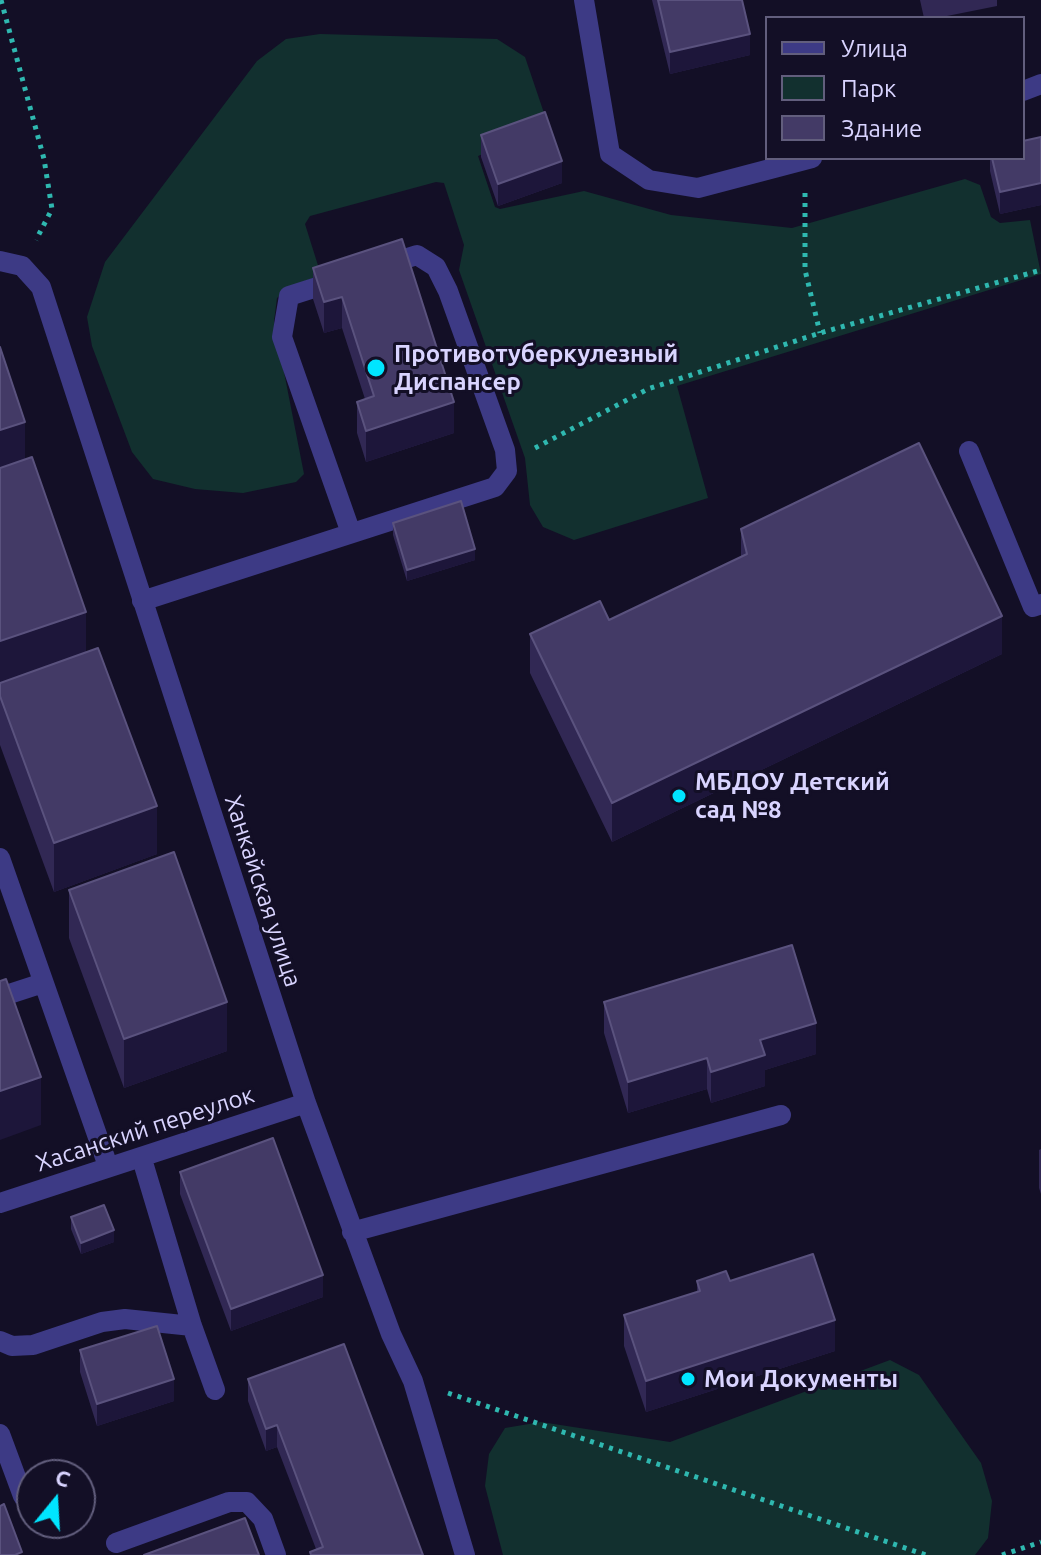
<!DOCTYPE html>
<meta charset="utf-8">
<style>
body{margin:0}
#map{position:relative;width:1041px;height:1555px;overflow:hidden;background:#130f26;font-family:Ubuntu,sans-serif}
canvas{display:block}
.legend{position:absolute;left:765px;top:16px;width:260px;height:144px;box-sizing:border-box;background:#130f26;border:2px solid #625e7d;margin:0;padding:10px 14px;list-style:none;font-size:24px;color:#d9d4ff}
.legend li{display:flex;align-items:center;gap:16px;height:40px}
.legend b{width:40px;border:2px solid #625e7d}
.north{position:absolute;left:16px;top:1459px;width:80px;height:80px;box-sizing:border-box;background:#130f26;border:2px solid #625e7d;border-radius:50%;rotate:18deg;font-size:22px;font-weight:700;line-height:32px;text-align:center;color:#d9d4ff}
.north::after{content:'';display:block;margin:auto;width:28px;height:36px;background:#00e5ff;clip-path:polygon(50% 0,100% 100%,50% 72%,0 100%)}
</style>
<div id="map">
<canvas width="1041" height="1555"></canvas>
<ul class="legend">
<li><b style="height:10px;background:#3d3a85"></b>Улица</li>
<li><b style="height:22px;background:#12302f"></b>Парк</li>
<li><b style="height:22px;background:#433a66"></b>Здание</li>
</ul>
<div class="north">С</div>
</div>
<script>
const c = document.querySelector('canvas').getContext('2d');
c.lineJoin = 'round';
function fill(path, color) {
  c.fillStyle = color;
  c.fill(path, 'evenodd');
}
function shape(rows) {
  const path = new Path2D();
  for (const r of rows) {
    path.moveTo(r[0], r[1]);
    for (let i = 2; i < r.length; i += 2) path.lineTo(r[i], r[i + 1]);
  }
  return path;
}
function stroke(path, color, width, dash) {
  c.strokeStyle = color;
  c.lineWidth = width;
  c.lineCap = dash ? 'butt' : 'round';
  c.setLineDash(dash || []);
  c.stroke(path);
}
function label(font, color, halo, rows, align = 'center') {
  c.font = font + ' Ubuntu,sans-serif';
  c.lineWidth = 6;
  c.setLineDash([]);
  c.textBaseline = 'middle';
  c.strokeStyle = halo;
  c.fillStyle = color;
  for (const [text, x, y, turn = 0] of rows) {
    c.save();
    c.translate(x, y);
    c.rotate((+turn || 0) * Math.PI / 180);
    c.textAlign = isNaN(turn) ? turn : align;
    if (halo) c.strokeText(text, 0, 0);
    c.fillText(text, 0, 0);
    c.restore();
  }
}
fill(shape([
 [320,34,497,39,525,57,544,113,535,132,478,156,495,207,500,209,584,191,671,215,792,228,965,179,980,185,991,217,1000,223,1030,220,1041,274,677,386,708,498,574,540,543,527,530,505,525,458,459,270,464,245,444,183,436,182,310,216,305,224,321,275,289,287,277,298,274,321,304,474,296,482,243,493,195,489,153,479,132,452,92,346,87,317,105,262,257,61,286,39],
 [890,1360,919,1375,981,1463,992,1501,988,1538,975,1555,503,1555,485,1486,489,1454,505,1428,541,1422,670,1442]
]), '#12302f');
stroke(shape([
 [1,0,44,159,52,209,36,240],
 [805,193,805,270,820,333],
 [535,448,648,389,820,333,1041,270],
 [448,1393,926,1555],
 [1002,1555,1041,1542]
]), '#2fb8b0', 5, [4, 6]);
stroke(shape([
 [584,0,610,154,649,180,698,188,812,158],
 [1023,91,1041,84],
 [0,261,22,266,41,287,306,1103,391,1334,413,1381,465,1555],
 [339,280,289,296,282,337,351,533],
 [969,451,1033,607,1041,604],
 [142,601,495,487,507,471,505,450,448,291,436,267,417,255,385,265],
 [0,858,108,1166],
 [0,997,43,983],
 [142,1159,192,1326,215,1390],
 [0,1203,306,1103],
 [352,1232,781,1115],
 [0,1341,12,1346,33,1345,102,1322,125,1319,192,1326],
 [0,1434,23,1496],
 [116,1543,229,1502,247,1502,263,1519,276,1555]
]), '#3d3a85', 20);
fill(shape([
 [652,0,742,0,750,55,670,74],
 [920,0,997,0,997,6,937,18,924,18],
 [481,135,562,183,498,206,481,157],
 [1041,137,1041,205,1000,214,990,171,990,158,1023,158],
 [402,239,454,433,366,462,357,433,357,402,365,399,342,328,324,333,313,299,313,268],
 [0,347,25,459,86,652,157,854,54,892,0,745],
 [393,523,475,560,407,581,393,535],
 [741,529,1002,654,612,842,530,673,530,634,609,620,741,557],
 [69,890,227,1051,124,1088,69,938],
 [604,1002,816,1054,765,1070,765,1086,711,1103,707,1089,628,1113,604,1033],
 [1041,1149,1041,1194,1039,1188,1039,1150],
 [180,1172,323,1297,231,1331,180,1194],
 [71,1217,114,1242,81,1254,71,1229],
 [697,1281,730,1281,835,1351,646,1412,624,1346,624,1315,697,1292],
 [80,1350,174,1401,97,1426,80,1372],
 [248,1379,423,1555,310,1555,310,1552,316,1549,277,1447,266,1451,248,1401]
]), '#312854');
fill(shape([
 [750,34,750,55,670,74,670,52],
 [562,161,562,183,498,206,498,184],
 [1041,183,1041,205,1000,214,1000,192],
 [342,297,342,328,324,333,324,302],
 [454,402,454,433,366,462,366,431],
 [25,422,25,470,0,479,0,430],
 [475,549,475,560,407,581,407,570],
 [86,612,86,660,0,690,0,641],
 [1002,616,1002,654,612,842,612,803],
 [157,806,157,854,54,892,54,843],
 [227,1002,227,1051,124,1088,124,1039],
 [816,1023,816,1054,765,1070,765,1086,711,1103,711,1072,760,1040],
 [707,1058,707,1089,628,1113,628,1082],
 [41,1077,41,1125,0,1140,0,1091],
 [114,1230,114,1242,81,1254,81,1243],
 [323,1275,323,1297,231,1331,231,1309],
 [835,1320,835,1351,646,1412,646,1381],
 [174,1379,174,1401,97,1426,97,1404],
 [277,1425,277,1447,266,1451,266,1429]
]), '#1d163a');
const building = shape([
 [658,0,742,0,750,34,670,52,658,0],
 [545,112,562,161,498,184,481,135,545,112],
 [1041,137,1041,183,1000,192,992,158,1023,158,1023,141,1041,137],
 [402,239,454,402,366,431,357,402,374,396,342,297,324,302,313,268,402,239],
 [0,347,25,422,0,430,0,347],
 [919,443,1002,616,612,803,530,634,600,601,609,620,747,554,741,529,919,443],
 [32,457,86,612,0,641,0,468,32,457],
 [461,501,475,549,407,570,393,523,461,501],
 [98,648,157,806,54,843,0,696,0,683,98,648],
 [174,852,227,1002,124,1039,69,890,174,852],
 [792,945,816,1023,760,1040,765,1055,711,1072,707,1058,628,1082,604,1002,792,945],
 [6,979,41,1077,0,1091,0,981,6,979],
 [273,1138,323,1275,231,1309,180,1172,273,1138],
 [104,1205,114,1230,81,1243,71,1217,104,1205],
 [813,1254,835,1320,646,1381,624,1315,700,1291,697,1281,726,1271,730,1281,813,1254],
 [157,1326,174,1379,97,1404,80,1350,157,1326],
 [344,1344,423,1555,311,1555,310,1552,323,1547,277,1425,266,1429,248,1379,344,1344],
 [4,1504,22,1552,15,1555,0,1555,0,1506,4,1504],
 [245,1518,259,1555,144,1555,245,1518]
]);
fill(building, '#433a66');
stroke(building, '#5a527e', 2);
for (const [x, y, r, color] of [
 [376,368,10,"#00e5ff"],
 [679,796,8,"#00e5ff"],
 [688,1379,8,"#00e5ff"]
]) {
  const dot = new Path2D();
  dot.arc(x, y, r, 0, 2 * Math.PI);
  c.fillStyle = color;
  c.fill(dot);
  stroke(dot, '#130f26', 3);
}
label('bold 24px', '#d9d4ff', '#130f26', [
 ["Противотуберкулезный",394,354],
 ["Диспансер",394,382],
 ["МБДОУ Детский",695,782],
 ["сад №8",695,810],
 ["Мои Документы",704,1379]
], 'left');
label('24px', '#d9d4ff', '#130f26', [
 ["Ханкайская улица",263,891,72],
 ["Хасанский переулок",145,1129,-18]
]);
</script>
